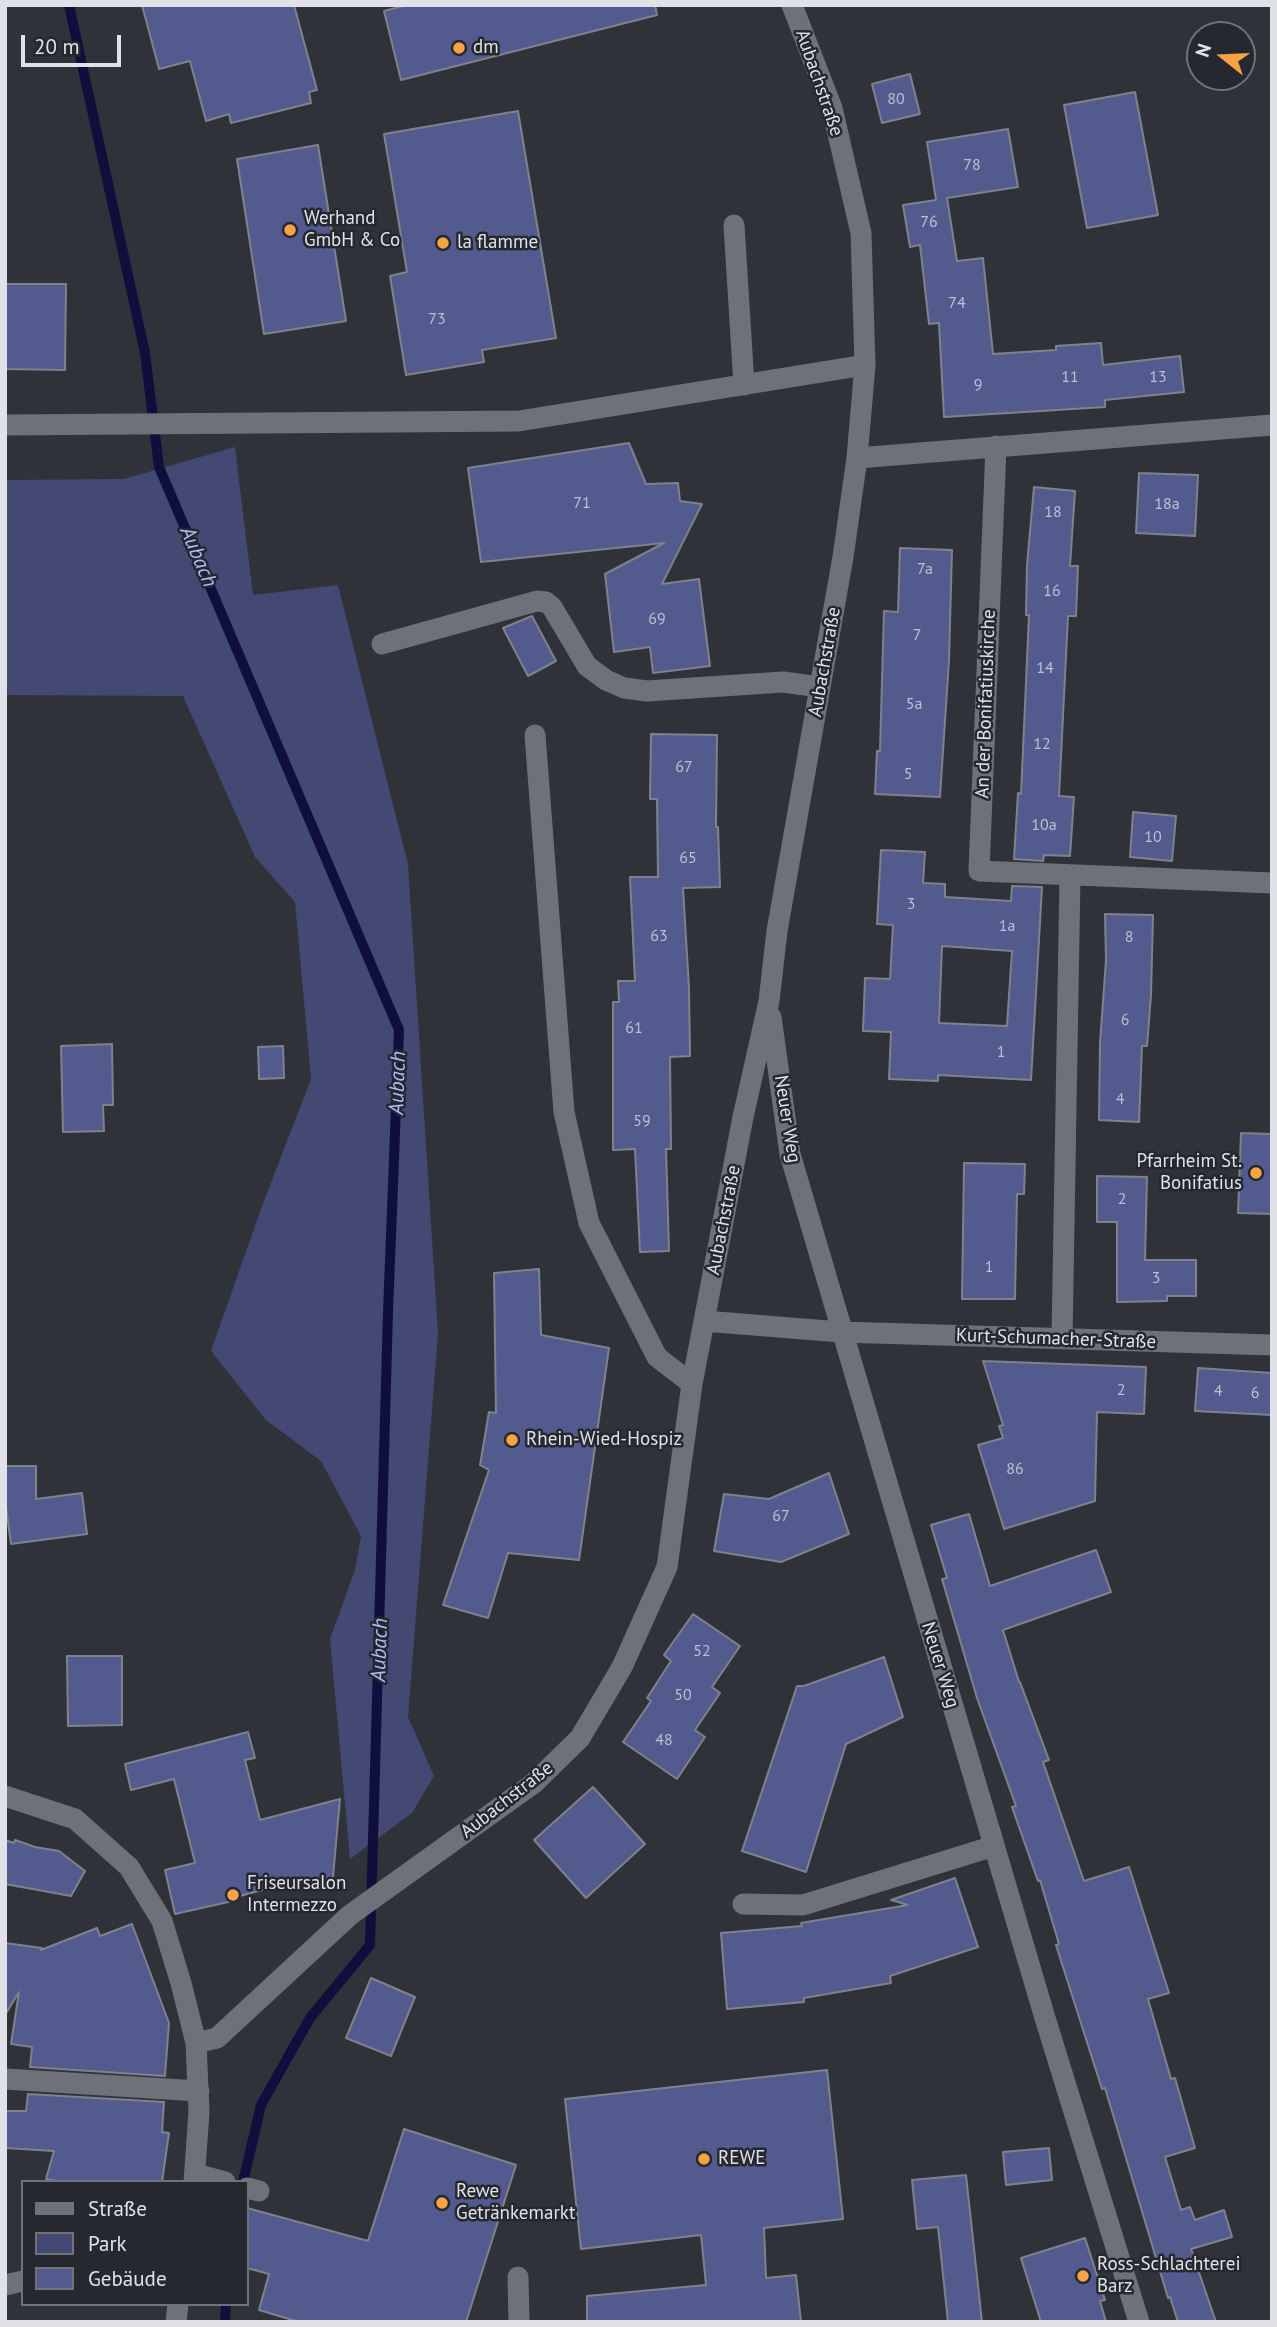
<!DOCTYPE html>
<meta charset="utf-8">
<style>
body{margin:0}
#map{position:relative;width:1277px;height:2327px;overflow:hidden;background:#30323a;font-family:"PT Sans",sans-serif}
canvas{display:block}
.frame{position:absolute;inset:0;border:7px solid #e1e2e7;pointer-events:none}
.legend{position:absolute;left:21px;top:2180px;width:228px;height:126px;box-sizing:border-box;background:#262830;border:2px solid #717279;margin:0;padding:9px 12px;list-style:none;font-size:21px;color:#e1e2e7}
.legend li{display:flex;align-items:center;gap:14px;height:35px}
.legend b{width:35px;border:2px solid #717279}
.north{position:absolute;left:1186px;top:21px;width:70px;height:70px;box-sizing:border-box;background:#262830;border:2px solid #717279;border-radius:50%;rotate:288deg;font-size:19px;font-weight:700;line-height:28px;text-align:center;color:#e1e2e7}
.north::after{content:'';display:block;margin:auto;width:24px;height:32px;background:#f5a345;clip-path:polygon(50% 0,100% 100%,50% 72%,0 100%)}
.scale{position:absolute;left:21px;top:35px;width:100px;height:32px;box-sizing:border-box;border:4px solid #e1e2e7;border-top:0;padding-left:9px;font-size:21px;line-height:24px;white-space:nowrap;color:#e1e2e7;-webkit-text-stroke:5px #262830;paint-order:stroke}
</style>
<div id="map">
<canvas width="1277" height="2327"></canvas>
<div class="frame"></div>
<ul class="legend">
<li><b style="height:9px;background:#6f717a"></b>Straße</li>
<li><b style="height:19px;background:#434972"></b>Park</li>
<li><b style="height:19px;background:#525a8e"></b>Gebäude</li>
</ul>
<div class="north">N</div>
<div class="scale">20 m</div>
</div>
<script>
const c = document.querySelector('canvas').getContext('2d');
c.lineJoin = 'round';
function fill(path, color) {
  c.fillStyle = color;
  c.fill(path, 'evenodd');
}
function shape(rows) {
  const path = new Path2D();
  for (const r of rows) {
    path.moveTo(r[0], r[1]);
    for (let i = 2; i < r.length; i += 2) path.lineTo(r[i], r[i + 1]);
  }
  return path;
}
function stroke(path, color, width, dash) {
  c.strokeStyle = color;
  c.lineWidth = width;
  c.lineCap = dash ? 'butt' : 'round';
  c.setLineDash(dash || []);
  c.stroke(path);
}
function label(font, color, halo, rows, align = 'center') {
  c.font = font + ' "PT Sans",sans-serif';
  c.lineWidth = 5;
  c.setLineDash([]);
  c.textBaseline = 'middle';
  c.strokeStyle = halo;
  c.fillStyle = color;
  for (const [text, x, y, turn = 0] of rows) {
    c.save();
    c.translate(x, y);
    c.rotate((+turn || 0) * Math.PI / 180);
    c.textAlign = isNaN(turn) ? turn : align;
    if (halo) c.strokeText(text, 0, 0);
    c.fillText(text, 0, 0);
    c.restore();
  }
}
fill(shape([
 [235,447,253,595,338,585,408,864,438,1333,408,1717,434,1776,412,1813,350,1859,330,1639,355,1570,361,1536,321,1461,266,1420,211,1351,262,1206,311,1079,295,902,255,857,183,696,5,695,5,480,124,479]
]), '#434972');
stroke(shape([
 [69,5,145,353,159,467,399,1030,388,1312,370,1945,310,2018,261,2105,243,2182],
 [225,2322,226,2304]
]), '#0f0e3c', 10);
const building = shape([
 [142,5,294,5,317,90,309,92,311,103,231,123,229,114,206,121,190,61,159,69,142,5],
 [407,5,655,5,657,15,401,80,384,11,407,5],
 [910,74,920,114,882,123,872,84,910,74],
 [1135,92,1158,215,1087,228,1064,105,1135,92],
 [518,111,556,338,482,350,484,362,406,375,390,276,407,272,384,134,518,111],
 [1008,129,1018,187,947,198,957,261,983,258,993,354,1056,350,1056,346,1101,343,1103,365,1180,356,1184,392,1105,400,1105,407,944,417,939,323,929,324,920,245,910,247,903,205,936,200,927,142,1008,129],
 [318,145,346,321,264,334,237,159,318,145],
 [5,284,66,284,65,370,5,369,5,284],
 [629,443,646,484,678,483,680,501,702,504,662,584,699,579,710,666,653,673,650,647,614,652,605,574,664,543,481,562,468,468,629,443],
 [1139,473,1198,475,1195,536,1136,533,1139,473],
 [1034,487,1075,491,1070,566,1078,566,1076,616,1068,616,1059,796,1074,797,1070,856,1044,855,1043,861,1014,859,1018,793,1021,794,1029,615,1026,615,1027,565,1034,487],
 [900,548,952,550,949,660,940,797,875,794,877,751,880,751,884,611,898,612,900,548],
 [532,616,556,661,528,676,503,628,532,616],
 [651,734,717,735,716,827,718,827,720,887,683,888,689,988,690,1056,670,1057,671,1149,666,1149,669,1251,640,1252,635,1149,613,1150,613,1002,619,1002,618,981,635,981,630,877,658,877,657,799,650,799,651,734],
 [1133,812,1176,816,1172,861,1130,857,1133,812],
 [881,850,925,852,923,883,945,884,945,897,1011,901,1012,886,1042,887,1031,1080,938,1075,938,1081,889,1079,891,1032,863,1031,865,978,890,979,893,925,877,924,881,850],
 [942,946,1012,951,1007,1026,939,1023,942,946],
 [1105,914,1153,915,1151,995,1147,1046,1142,1046,1139,1122,1099,1120,1100,1043,1106,960,1105,914],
 [112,1044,113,1105,103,1105,104,1131,63,1132,61,1046,112,1044],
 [283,1046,284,1078,259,1079,258,1047,283,1046],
 [1241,1133,1272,1134,1272,1214,1238,1213,1241,1133],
 [964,1163,1025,1164,1024,1194,1017,1194,1015,1299,962,1299,964,1163],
 [1097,1176,1147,1177,1145,1260,1196,1260,1196,1296,1167,1296,1167,1301,1117,1302,1117,1222,1097,1222,1097,1176],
 [539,1269,541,1335,609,1348,579,1560,508,1553,488,1618,443,1605,489,1470,480,1465,489,1412,496,1413,494,1273,539,1269],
 [983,1361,1146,1367,1144,1414,1097,1412,1095,1501,1004,1529,978,1445,1003,1438,999,1426,1003,1425,983,1361],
 [1198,1368,1272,1373,1272,1415,1195,1411,1198,1368],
 [5,1466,36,1466,36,1499,82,1493,87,1534,11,1544,5,1500,5,1466],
 [829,1473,849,1534,781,1562,714,1551,724,1494,769,1499,829,1473],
 [969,1514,990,1586,1096,1550,1111,1592,1003,1630,1019,1682,1020,1682,1049,1760,1043,1762,1084,1881,1129,1867,1169,1993,1148,1999,1171,2079,1175,2078,1195,2148,1165,2157,1181,2210,1190,2207,1195,2220,1224,2210,1232,2237,1191,2249,1216,2322,1178,2322,1170,2297,1168,2298,1105,2088,1102,2089,1056,1945,1059,1944,1040,1880,1038,1881,1012,1807,1016,1806,977,1698,942,1579,947,1578,931,1525,969,1514],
 [693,1614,740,1646,712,1687,720,1693,695,1730,705,1737,677,1779,623,1742,651,1701,647,1698,671,1661,664,1655,693,1614],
 [67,1656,122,1656,122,1725,68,1726,67,1656],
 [884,1657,903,1717,846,1744,806,1872,742,1851,797,1686,804,1686,884,1657],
 [248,1732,255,1758,245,1760,260,1820,340,1799,333,1877,305,1885,304,1879,236,1897,237,1900,175,1914,165,1870,195,1863,174,1779,131,1790,125,1764,248,1732],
 [593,1787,645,1844,586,1898,534,1840,593,1787],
 [5,1840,14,1843,15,1840,35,1847,59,1851,85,1871,71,1896,5,1884,5,1840],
 [955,1878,978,1947,890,1976,891,1983,804,1998,804,2002,727,2009,721,1933,802,1926,801,1923,908,1905,891,1900,955,1878],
 [132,1924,169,2023,165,2076,30,2067,32,2047,11,2044,19,1992,5,2015,5,1943,42,1948,41,1950,97,1928,100,1936,132,1924],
 [371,1978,415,1997,391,2056,346,2038,371,1978],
 [827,2070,843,2219,764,2228,766,2278,796,2275,801,2322,587,2322,587,2296,706,2285,701,2235,581,2249,565,2099,827,2070],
 [28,2094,164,2102,162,2132,169,2133,162,2182,62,2182,46,2179,54,2151,5,2148,5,2111,26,2111,28,2094],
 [404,2129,516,2165,466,2322,299,2322,259,2310,269,2274,247,2268,247,2208,368,2241,404,2129],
 [1049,2148,1052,2180,1006,2185,1003,2152,1049,2148],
 [966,2175,982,2322,948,2322,938,2227,917,2229,912,2180,966,2175],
 [1085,2238,1105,2300,1100,2301,1106,2322,1041,2322,1021,2258,1085,2238]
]);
fill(building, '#525a8e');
stroke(building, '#80828b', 2);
stroke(shape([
 [734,225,744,385],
 [5,425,519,421,865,365],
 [996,446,979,871,1272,883],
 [857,458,1272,425],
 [382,644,537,601,546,602,552,607,587,666,606,680,624,688,647,691,783,682,820,687],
 [535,735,564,1112,589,1223,657,1357,692,1384],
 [771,1017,790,1154,1045,2018,1139,2322],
 [704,1321,841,1332,1272,1345],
 [1062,1339,1070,876],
 [5,1796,75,1819,129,1867,162,1921,181,1983,196,2043,199,2112,194,2182],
 [743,1904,803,1905,994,1846],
 [196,2043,217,2038,350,1915,534,1783,580,1738,622,1667,667,1567,692,1384,743,1117,769,1001,777,931,843,557,857,458,865,365,861,233,832,108,792,5],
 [5,2079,199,2091],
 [195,2174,225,2182],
 [247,2188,259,2191],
 [518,2277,519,2322],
 [5,2285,23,2281],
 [176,2322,178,2304]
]), '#6f717a', 21);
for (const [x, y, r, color] of [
 [459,48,7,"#f5a345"],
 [290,230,7,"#f5a345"],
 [443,243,7,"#f5a345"],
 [1256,1173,7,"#f5a345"],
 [512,1440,7,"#f5a345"],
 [233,1895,7,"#f5a345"],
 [704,2159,7,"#f5a345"],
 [442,2203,7,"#f5a345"],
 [1083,2276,7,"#f5a345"]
]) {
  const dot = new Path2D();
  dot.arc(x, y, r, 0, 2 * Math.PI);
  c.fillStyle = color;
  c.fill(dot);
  stroke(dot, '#262830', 2.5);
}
label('16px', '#bdc0d1', null, [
 ["80",896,99],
 ["78",972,165],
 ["76",929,222],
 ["74",957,303],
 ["73",437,319],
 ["11",1070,377],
 ["13",1158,377],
 ["9",978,385],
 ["71",582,503],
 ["18a",1167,504],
 ["18",1053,512],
 ["7a",925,569],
 ["16",1052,591],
 ["69",657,619],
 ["7",917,635],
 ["14",1045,668],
 ["5a",914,704],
 ["12",1042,744],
 ["67",684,767],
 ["5",908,774],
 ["10a",1044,825],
 ["10",1153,837],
 ["65",688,858],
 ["3",911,904],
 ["1a",1007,926],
 ["63",659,936],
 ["8",1129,937],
 ["6",1125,1020],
 ["61",634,1028],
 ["1",1001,1052],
 ["4",1120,1099],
 ["59",642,1121],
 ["2",1122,1199],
 ["1",989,1267],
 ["3",1156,1278],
 ["2",1121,1390],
 ["4",1218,1391],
 ["6",1255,1393],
 ["86",1015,1469],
 ["67",781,1516],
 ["52",702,1651],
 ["50",683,1695],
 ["48",664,1740]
]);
label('19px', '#e1e2e7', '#262830', [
 ["dm",473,48],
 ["Werhand",304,219],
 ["GmbH & Co",304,241],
 ["la flamme",457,243],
 ["Pfarrheim St.",1242,1162,"right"],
 ["Bonifatius",1242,1184,"right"],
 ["Rhein-Wied-Hospiz",526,1440],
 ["Friseursalon",247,1884],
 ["Intermezzo",247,1906],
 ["REWE",718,2159],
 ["Rewe",456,2192],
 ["Getränkemarkt",456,2214],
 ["Ross-Schlachterei",1097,2265],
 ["Barz",1097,2287]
], 'left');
label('19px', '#e1e2e7', '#262830', [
 ["Aubachstraße",819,83,71],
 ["Aubachstraße",825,662,-80],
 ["An der Bonifatiuskirche",986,704,-88],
 ["Neuer Weg",787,1119,81],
 ["Aubachstraße",724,1220,-79],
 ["Kurt-Schumacher-Straße",1056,1339,2],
 ["Neuer Weg",940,1665,73],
 ["Aubachstraße",507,1800,-38]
]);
label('italic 21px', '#b0bcfc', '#262830', [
 ["Aubach",198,557,67],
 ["Aubach",398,1083,-88],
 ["Aubach",380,1650,-88]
]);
</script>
